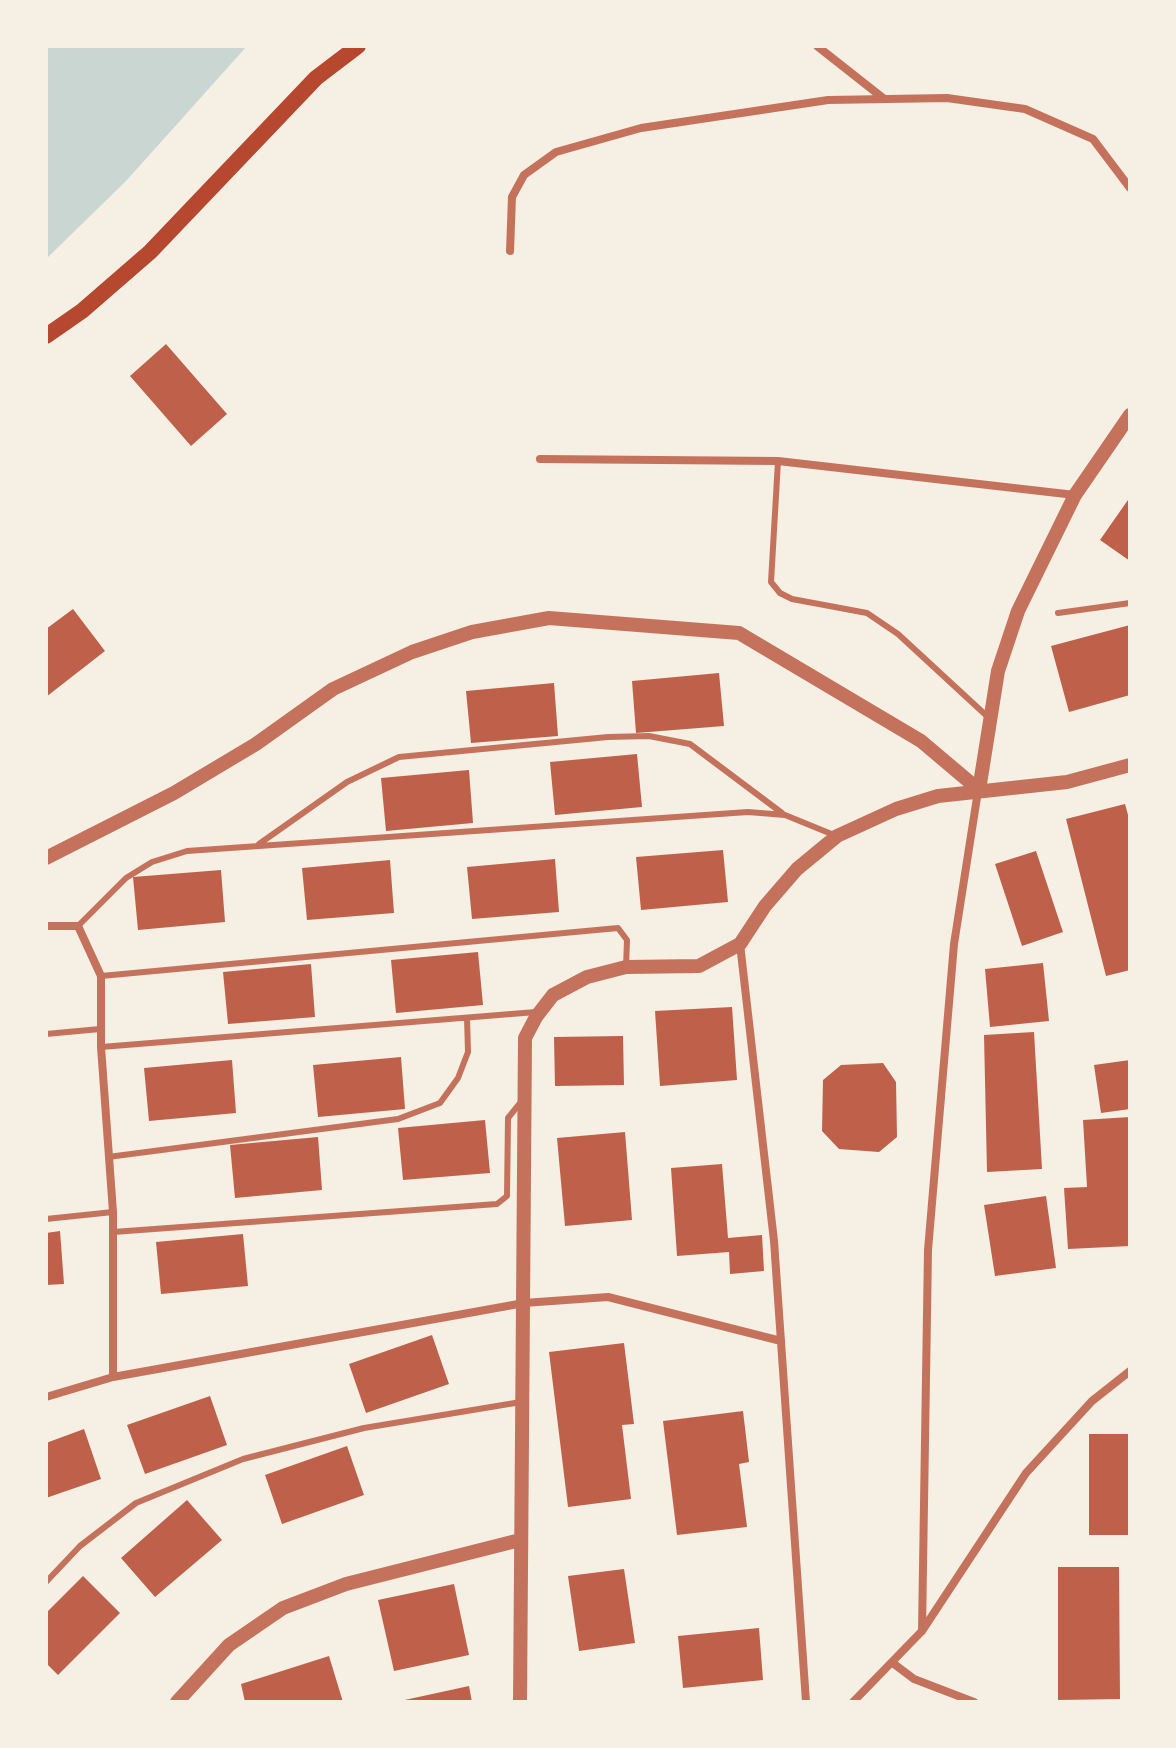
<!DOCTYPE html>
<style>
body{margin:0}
#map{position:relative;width:1176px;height:1748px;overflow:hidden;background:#f6efe4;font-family:Lato,sans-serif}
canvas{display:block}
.frame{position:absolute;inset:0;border:48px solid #f6efe4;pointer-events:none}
</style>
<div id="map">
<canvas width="1176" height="1748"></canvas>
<div class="frame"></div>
</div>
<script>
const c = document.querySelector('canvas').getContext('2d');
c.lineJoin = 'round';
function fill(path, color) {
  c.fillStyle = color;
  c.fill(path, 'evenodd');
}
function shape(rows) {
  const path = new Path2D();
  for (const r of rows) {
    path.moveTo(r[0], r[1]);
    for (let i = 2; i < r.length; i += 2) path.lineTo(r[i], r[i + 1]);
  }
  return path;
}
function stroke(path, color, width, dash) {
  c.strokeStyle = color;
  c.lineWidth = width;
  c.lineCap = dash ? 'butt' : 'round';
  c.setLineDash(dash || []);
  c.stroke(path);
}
fill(shape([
 [46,46,247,46,126,181,46,259]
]), '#c9d6d2');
fill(shape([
 [166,344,227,414,191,446,130,376],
 [1130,497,1130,561,1100,540],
 [73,609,105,651,46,697,46,629],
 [1130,625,1130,695,1069,712,1051,646],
 [719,673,724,726,636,733,632,681],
 [554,683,558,736,471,743,466,691],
 [637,754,642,807,555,815,550,762],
 [469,770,473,823,386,831,381,778],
 [1125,804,1130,822,1130,970,1106,976,1066,819],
 [723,850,728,902,641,910,636,857],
 [1036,851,1063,932,1022,946,995,864],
 [555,859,559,912,472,919,467,867],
 [390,860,394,913,307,920,302,868],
 [221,870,225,922,138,930,133,877],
 [478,952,483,1005,396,1013,391,960],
 [1043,963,1049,1021,990,1027,985,969],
 [311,964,315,1017,228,1024,223,972],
 [732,1007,737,1080,660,1086,655,1011],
 [1034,1032,1042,1169,987,1172,984,1035],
 [623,1036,624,1085,555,1086,554,1037],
 [401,1057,405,1109,318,1117,313,1065],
 [232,1060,236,1113,149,1121,144,1068],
 [1130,1060,1130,1109,1101,1113,1094,1065],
 [883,1063,896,1082,897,1137,879,1152,839,1149,822,1131,823,1080,841,1065],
 [1130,1117,1130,1246,1068,1249,1064,1188,1087,1187,1083,1120],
 [485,1120,490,1173,403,1180,398,1128],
 [625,1132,632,1220,565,1226,557,1138],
 [318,1137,322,1190,235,1198,230,1145],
 [722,1164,728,1238,762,1235,764,1271,730,1274,729,1252,677,1256,671,1168],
 [1046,1196,1056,1268,995,1276,984,1205],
 [60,1231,64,1284,46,1285,46,1233],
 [243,1234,248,1286,161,1294,156,1242],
 [432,1335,449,1384,366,1413,349,1364],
 [624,1343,634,1424,622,1425,631,1499,568,1507,549,1352],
 [210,1396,227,1445,145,1474,127,1425],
 [743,1411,749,1462,739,1464,747,1527,677,1535,663,1421],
 [84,1429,101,1479,46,1498,46,1443],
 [1089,1434,1130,1434,1130,1535,1089,1535],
 [347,1446,364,1495,282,1524,265,1475],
 [187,1500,222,1540,155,1597,121,1558],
 [1058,1567,1119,1567,1120,1699,1058,1700],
 [624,1569,635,1643,579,1651,568,1576],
 [83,1576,120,1613,58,1675,46,1663,46,1613],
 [454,1584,469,1655,394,1671,378,1600],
 [759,1628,763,1680,683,1688,678,1636],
 [329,1656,343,1702,245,1702,241,1684],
 [469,1686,472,1702,400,1702,400,1701]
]), '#bf614a');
stroke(shape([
 [778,461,771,582,780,593,792,599,867,613,898,634,989,718],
 [1058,613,1130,603],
 [259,844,347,782,399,757,608,737,649,736,690,744,782,813],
 [78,926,126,878,152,862,187,851,748,812,785,815,834,835],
 [101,976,618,928,627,940,626,967],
 [46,1034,100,1029],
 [101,1047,536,1012],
 [108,1157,398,1119,440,1103,458,1078,468,1052,467,1018],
 [46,1219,113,1212],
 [113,1232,497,1204,507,1196,508,1118,521,1102],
 [46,1582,80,1546,136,1503,243,1459,364,1428,521,1402]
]), '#c5725c', 6);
stroke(shape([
 [817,46,883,98],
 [510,251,512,197,524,175,556,152,641,128,828,100,947,98,1025,109,1093,139,1130,188],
 [540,459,778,461,1075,495],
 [46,926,78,926,101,976,101,1047,113,1212,113,1377],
 [740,944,774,1241,806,1702],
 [46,1397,113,1377,524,1303,608,1297,781,1341],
 [922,1631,928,1250,954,944,978,791],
 [894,1664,914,1679,974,1702],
 [853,1702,922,1631,1026,1473,1092,1401,1130,1371]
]), '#c5725c', 8);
stroke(shape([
 [979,790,998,671,1018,611,1075,495,1130,415],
 [46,858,174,793,256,744,333,689,412,652,472,632,549,618,739,633,921,741,979,790],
 [177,1702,229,1645,283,1608,346,1584,520,1540],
 [520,1702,525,1038,536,1017,553,995,587,977,626,967,699,966,740,944,765,906,797,869,837,836,896,809,938,796,1067,782,1130,765]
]), '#c5725c', 14);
stroke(shape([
 [46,336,82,311,150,252,316,78,358,46]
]), '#b5482f', 16);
</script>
